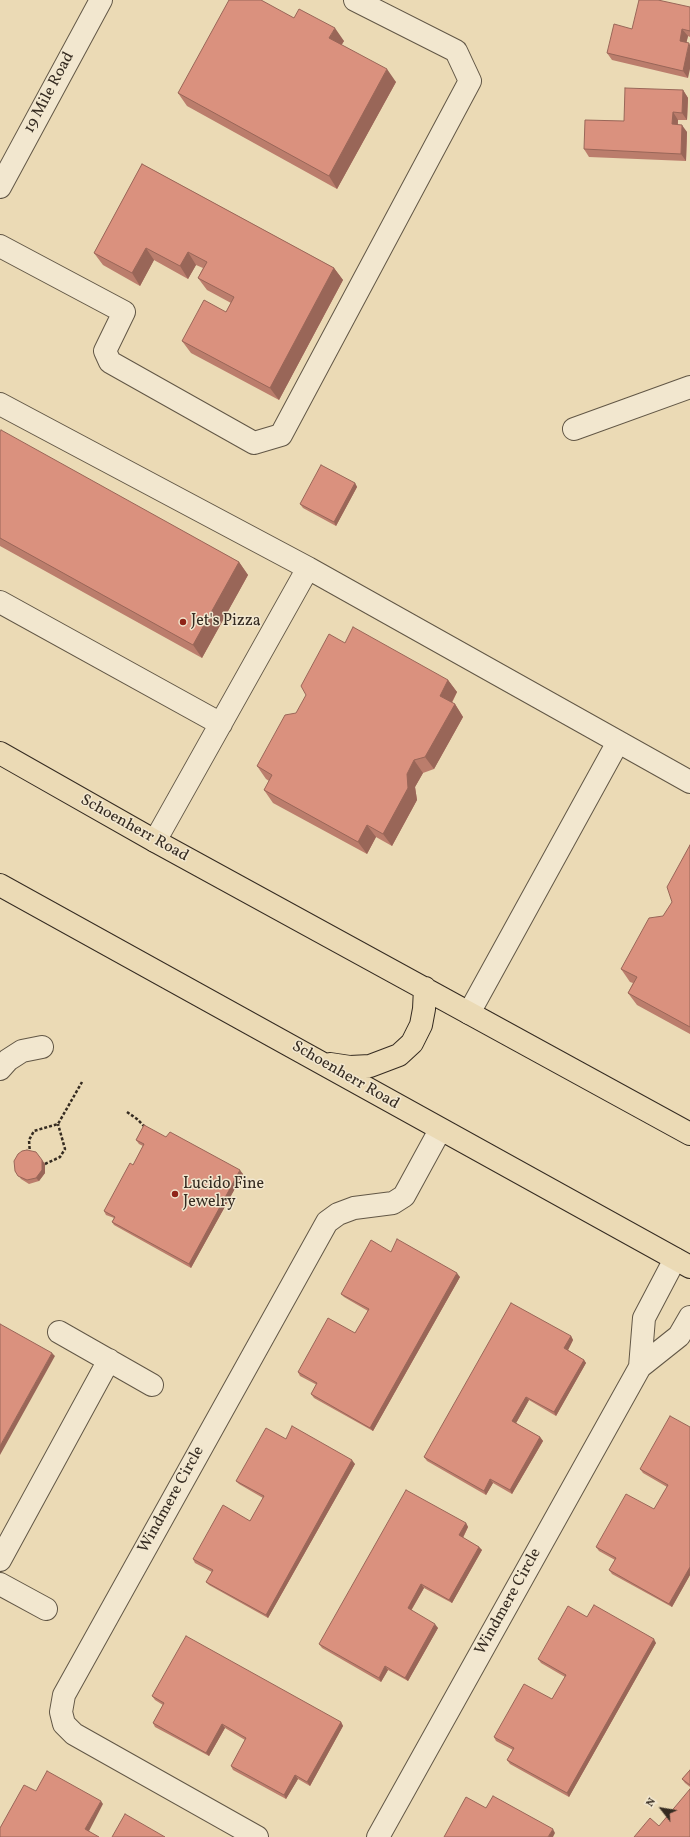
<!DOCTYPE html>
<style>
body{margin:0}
#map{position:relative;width:690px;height:1837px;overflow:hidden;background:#ebdab5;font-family:Vollkorn,serif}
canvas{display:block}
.north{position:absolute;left:642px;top:1789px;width:40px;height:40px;-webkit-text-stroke:3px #f2e7cf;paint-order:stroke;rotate:301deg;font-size:11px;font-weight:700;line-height:16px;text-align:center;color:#352b21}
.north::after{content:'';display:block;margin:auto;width:14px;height:18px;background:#352b21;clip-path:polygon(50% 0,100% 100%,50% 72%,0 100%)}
</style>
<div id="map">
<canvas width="690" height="1837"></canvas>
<div class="north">N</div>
</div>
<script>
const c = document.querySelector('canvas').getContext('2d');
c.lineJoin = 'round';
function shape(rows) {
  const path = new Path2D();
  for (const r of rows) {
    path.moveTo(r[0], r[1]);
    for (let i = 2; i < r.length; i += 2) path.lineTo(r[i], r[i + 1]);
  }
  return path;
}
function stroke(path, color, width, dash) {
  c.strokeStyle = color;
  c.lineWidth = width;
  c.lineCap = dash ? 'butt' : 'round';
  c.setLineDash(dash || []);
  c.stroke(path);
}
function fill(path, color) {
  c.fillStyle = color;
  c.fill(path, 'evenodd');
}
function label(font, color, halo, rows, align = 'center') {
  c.font = font + ' Vollkorn,serif';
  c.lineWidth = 3;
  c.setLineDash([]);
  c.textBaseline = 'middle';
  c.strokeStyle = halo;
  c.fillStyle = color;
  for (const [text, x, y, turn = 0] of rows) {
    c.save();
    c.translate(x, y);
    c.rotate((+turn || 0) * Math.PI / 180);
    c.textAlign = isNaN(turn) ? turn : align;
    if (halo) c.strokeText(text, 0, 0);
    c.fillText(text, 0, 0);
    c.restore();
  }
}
const minor = shape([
 [0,187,101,0],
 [0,246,124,312,105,351,110,362,254,443,281,435,470,81,456,51,355,0],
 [0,404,308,568],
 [574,429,690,387],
 [0,602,221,724],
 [155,841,308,568,690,782],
 [469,1013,618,742],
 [0,1069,8,1060,22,1051,42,1047],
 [675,1259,644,1318,640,1367,679,1336,690,1317],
 [59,1332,152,1385],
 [0,1560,109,1360],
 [0,1584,46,1609],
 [257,1837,74,1734,64,1724,61,1712,64,1695,327,1222,338,1214,354,1208,393,1203,404,1196,440,1130],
 [378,1837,640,1367]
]);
const major = shape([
 [0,753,155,841,690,1134],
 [0,885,690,1267],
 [330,1064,350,1067,370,1066,399,1055,412,1043,421,1025,424,1009,425,988]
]);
stroke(minor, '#625746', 24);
stroke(major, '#352b21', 24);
stroke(shape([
 [127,1112,137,1119,146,1128],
 [30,1154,29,1140,34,1131,58,1124,82,1082],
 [45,1164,60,1157,65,1149,58,1124]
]), '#352b21', 2.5, [3, 2]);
stroke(minor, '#f2e7cf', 22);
stroke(major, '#ebdab5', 22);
fill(shape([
 [690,7,690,37,688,36,686,43,688,78,612,60,607,53,632,29],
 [294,18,344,41,341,45,396,82,337,189,187,106,178,93],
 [683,90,688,98,687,120,678,120,678,125,687,132,686,161,589,157,584,149,624,121],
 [142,164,334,268,343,280,279,400,191,353,182,341,226,312,231,303,207,290,198,278,203,268,196,265,188,279,154,260,140,286,103,265,94,253],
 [0,432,239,562,248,575,202,658,0,546],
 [355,483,357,487,336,526,303,508,300,504],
 [448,680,457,692,452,703,455,704,463,717,434,769,423,773,415,787,417,800,392,846,376,837,367,854,273,803,264,790,269,781,266,779,257,766,296,713],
 [690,845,690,1034,637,1005,628,993,633,983,630,982,621,969,663,916,672,902],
 [166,1137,243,1174,191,1268,114,1225,112,1222,114,1218,106,1215,104,1211,133,1165,143,1146,139,1144,136,1140],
 [42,1160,45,1164,45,1173,39,1181,29,1184,21,1179,15,1171],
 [391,1252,460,1277,373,1431,314,1398,311,1394,317,1385,300,1376,298,1372,355,1333,368,1311,344,1297,341,1294],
 [571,1336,573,1340,568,1350,584,1360,586,1363,556,1416,529,1400,516,1423,540,1437,543,1441,512,1494,493,1483,486,1495,427,1461,424,1457],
 [690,1427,690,1575,672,1607,612,1574,609,1570,615,1560,599,1551,596,1547,654,1509,667,1487,643,1473,640,1469],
 [286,1439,355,1464,268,1618,209,1585,206,1582,212,1572,195,1563,193,1559,250,1521,263,1498,239,1484,236,1481],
 [466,1523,468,1527,463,1538,479,1547,482,1550,452,1603,424,1588,411,1611,438,1628,408,1681,388,1670,381,1682,322,1648,319,1644],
 [587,1617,656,1643,569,1797,510,1764,507,1760,513,1750,496,1741,494,1737,552,1699,565,1677,541,1663,538,1659],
 [152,1696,341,1722,343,1726,310,1786,298,1779,286,1799,233,1770,231,1766,245,1740,225,1728,209,1756,155,1727,153,1723,163,1705,155,1700],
 [690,1770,690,1787,685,1783,682,1779]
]), '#bb7d6c');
fill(shape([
 [335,28,344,41,338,51,329,38],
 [682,29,688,36,685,49,680,41],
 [689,43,690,45,690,69,688,78,683,71],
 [387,69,396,82,337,189,329,176],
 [683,90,688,98,687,120,682,113],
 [673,112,678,120,677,132,672,124],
 [682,125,687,132,686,161,681,154],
 [146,248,154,260,140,286,132,273],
 [188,252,196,265,188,279,180,266],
 [334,268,343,280,279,400,270,388],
 [355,483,357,487,336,526,334,522],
 [239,562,248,575,202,658,193,645],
 [448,680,457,692,448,709,440,696],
 [455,704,463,717,434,769,425,757],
 [414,760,423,773,415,787,417,800,392,846,383,834,407,774],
 [367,825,376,837,367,854,358,842],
 [42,1160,45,1164,45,1173,39,1181,36,1178],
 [240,1170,243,1174,191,1268,189,1264],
 [457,1273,460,1277,373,1431,370,1428],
 [571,1336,573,1340,567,1352,564,1348],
 [52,1353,55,1356,0,1455,0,1446],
 [584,1360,586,1363,556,1416,554,1412],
 [526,1397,529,1400,515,1425,512,1421],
 [540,1437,543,1441,512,1494,510,1490],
 [352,1460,355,1464,268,1618,266,1615],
 [490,1479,493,1483,486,1495,484,1491],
 [466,1523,468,1527,462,1539,459,1535],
 [479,1547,482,1550,452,1603,449,1600],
 [690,1567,690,1575,672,1607,669,1604],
 [421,1584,424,1588,410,1612,408,1608],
 [435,1624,438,1628,408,1681,405,1678],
 [654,1639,656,1643,569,1797,567,1793],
 [385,1666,388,1670,381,1682,379,1678],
 [341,1722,343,1726,310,1786,307,1782],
 [222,1724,225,1728,209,1756,206,1753],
 [295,1775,298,1779,286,1799,284,1795],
 [101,1801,103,1804,88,1833,85,1829],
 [553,1829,555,1833,553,1837,548,1837]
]), '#996658');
const building = shape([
 [229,0,261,0,294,18,299,9,335,28,329,38,387,69,329,176,178,93,229,0],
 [639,0,658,0,690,7,690,31,682,29,680,41,689,43,683,71,607,53,614,24,632,29,639,0],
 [625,88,683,90,682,113,673,112,672,124,682,125,681,154,584,149,585,120,624,121,625,88],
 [142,164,334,268,270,388,182,341,204,300,226,312,234,297,198,278,207,262,188,252,180,266,146,248,132,273,94,253,142,164],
 [1,430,239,562,193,645,0,538,0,432,1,430],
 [321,465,355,483,334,522,300,504,321,465],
 [353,627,448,680,440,696,455,704,425,757,414,760,407,774,408,788,383,834,367,825,358,842,264,790,272,775,257,766,285,715,296,713,306,695,301,686,329,634,345,643,353,627],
 [690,845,690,1027,628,993,637,977,621,969,649,918,663,916,672,902,667,887,690,845],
 [144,1125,166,1137,170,1132,240,1170,189,1264,112,1222,115,1217,104,1211,130,1163,133,1165,144,1144,136,1140,144,1125],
 [27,1150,36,1152,42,1160,42,1170,36,1178,27,1180,18,1176,15,1171,14,1161,18,1154,22,1151,27,1150],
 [397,1239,457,1273,370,1428,311,1394,317,1383,298,1372,328,1318,355,1333,369,1309,341,1294,371,1240,391,1252,397,1239],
 [511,1303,571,1336,564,1348,584,1360,554,1412,526,1397,512,1421,540,1437,510,1490,490,1479,484,1491,424,1457,511,1303],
 [0,1324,52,1353,0,1446,0,1324],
 [670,1416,690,1427,690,1567,669,1604,609,1570,616,1558,596,1547,626,1494,654,1509,668,1485,640,1469,670,1416],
 [292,1426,352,1460,266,1615,206,1582,213,1570,193,1559,223,1505,250,1521,264,1496,236,1481,266,1428,286,1439,292,1426],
 [406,1490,466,1523,459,1535,479,1547,449,1600,421,1584,408,1608,435,1624,405,1678,385,1666,379,1678,319,1644,406,1490],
 [594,1605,654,1639,567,1793,507,1760,514,1748,494,1737,524,1684,552,1699,566,1675,538,1659,568,1606,587,1617,594,1605],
 [186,1636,341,1722,307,1782,295,1775,284,1795,231,1766,246,1738,222,1724,206,1753,153,1723,164,1703,152,1696,186,1636],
 [690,1770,690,1785,682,1779,690,1770],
 [47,1771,101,1801,85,1829,99,1837,0,1837,0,1828,24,1785,36,1791,47,1771],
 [690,1789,690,1837,634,1837,650,1818,659,1826,690,1789],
 [493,1796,553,1829,548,1837,444,1837,466,1797,486,1808,493,1796],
 [125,1814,165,1837,112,1837,125,1814]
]);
fill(building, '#da917e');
stroke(building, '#996658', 1);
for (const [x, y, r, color] of [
 [183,622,4,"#8f2418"],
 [175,1194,4,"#8f2418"]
]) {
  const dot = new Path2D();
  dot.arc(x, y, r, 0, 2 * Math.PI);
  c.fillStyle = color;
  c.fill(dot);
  stroke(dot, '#f2e7cf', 1.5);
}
label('16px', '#352b21', '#f2e7cf', [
 ["19 Mile Road",50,93,-62],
 ["Schoenherr Road",134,829,29],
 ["Schoenherr Road",345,1076,30],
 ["Windmere Circle",172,1500,-61],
 ["Windmere Circle",509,1602,-61]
]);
label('16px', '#352b21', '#f2e7cf', [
 ["Jet's Pizza",191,622],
 ["Lucido Fine",183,1185],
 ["Jewelry",183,1203]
], 'left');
</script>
